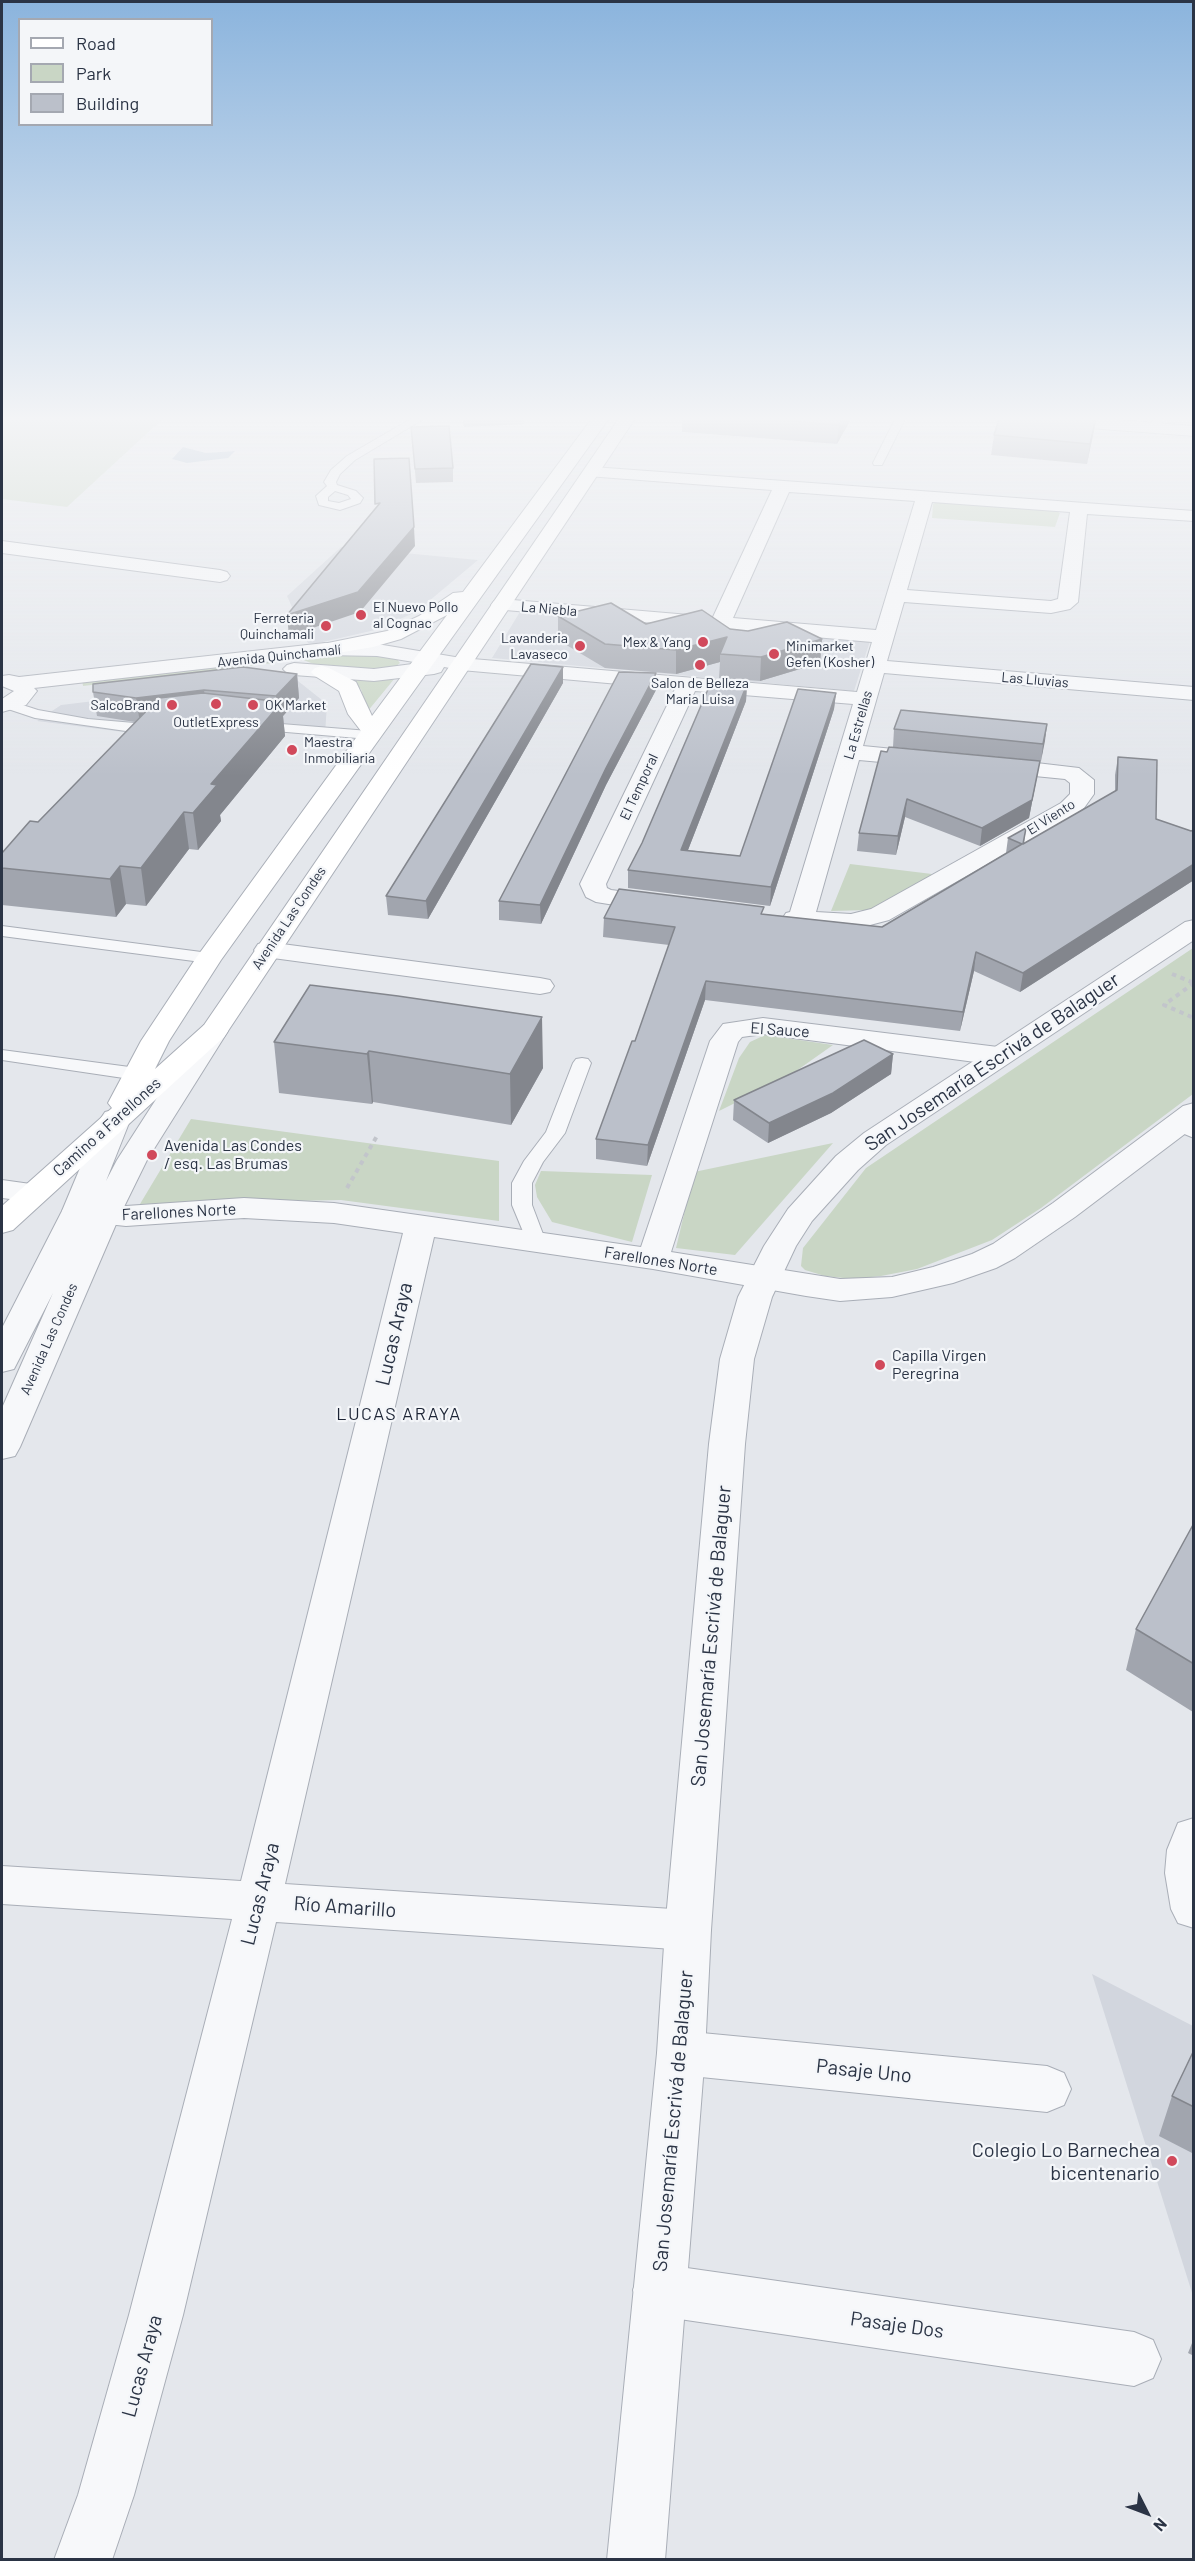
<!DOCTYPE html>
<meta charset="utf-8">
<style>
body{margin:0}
#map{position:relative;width:1195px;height:2561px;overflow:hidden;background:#e4e7ec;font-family:Barlow,sans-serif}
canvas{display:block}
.frame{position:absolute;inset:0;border:3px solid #2b3445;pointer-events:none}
.legend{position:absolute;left:18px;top:18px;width:195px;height:108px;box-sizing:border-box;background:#f4f6f9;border:2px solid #a4a8b1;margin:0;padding:8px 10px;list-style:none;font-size:18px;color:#2b3445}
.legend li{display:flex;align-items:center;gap:12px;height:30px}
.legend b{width:30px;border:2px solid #a4a8b1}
.north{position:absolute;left:1117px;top:2483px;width:60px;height:60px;-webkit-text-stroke:4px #f4f6f9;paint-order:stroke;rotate:132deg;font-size:16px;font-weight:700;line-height:24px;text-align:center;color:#2b3445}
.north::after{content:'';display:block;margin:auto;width:21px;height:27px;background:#2b3445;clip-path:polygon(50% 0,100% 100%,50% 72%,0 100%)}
</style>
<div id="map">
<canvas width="1195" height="2561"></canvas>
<div class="frame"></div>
<ul class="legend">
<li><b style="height:8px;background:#fff"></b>Road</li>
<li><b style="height:16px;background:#c9d6c5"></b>Park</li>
<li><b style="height:16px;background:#bbc0ca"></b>Building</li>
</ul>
<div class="north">N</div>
</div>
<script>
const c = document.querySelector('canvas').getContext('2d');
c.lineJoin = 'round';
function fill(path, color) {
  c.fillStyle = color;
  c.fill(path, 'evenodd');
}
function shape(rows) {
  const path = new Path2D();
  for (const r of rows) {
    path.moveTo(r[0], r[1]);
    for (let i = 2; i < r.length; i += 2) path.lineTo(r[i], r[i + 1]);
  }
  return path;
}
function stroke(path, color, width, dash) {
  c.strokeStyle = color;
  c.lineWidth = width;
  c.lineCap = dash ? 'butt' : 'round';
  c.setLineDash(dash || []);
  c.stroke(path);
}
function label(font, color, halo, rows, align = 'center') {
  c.font = font + ' Barlow,sans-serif';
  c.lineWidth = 4.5;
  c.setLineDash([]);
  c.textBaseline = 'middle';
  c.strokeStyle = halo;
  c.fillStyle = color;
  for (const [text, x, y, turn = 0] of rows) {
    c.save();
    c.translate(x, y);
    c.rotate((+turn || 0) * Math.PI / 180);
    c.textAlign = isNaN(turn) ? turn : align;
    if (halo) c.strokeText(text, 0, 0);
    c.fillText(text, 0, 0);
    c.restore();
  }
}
fill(shape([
 [341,547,478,560,416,612,375,630,314,644,308,643,287,596],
 [521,610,870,641,854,691,492,658],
 [293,677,327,704,325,735,199,724,147,735,37,721,61,705],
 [1092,1974,1193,2026,1193,2296]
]), '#d2d6de');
fill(shape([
 [2,417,165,417,67,507,2,499],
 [940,501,1054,510,1060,513,1055,527,932,518,933,504],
 [370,654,397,659,400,663,394,668,382,670,316,665,296,657],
 [272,659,274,663,83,686,82,680],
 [395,678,367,712,361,689,347,679],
 [850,864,932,874,919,884,869,910,831,911],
 [1193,948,1193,1094,1041,1208,992,1240,917,1269,881,1276,853,1279,825,1276,805,1270,801,1266,803,1248,866,1168],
 [765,1035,833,1045,789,1076,719,1111,739,1058,750,1042],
 [191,1119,499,1161,499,1221,341,1200,140,1204],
 [833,1143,735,1255,676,1248,694,1172],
 [541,1171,652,1175,632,1242,552,1222,537,1197,535,1185]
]), '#c9d6c5');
fill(shape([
 [183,447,206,453,235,451,228,458,187,463,172,459]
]), '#9fb4cc');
const service = shape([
 [414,417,427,417,355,460,340,474,336,482,337,485,356,491,363,498,360,503,340,510,319,505,316,496,327,486,324,482,331,470,347,456,414,417],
 [335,491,348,495,351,499,339,503,328,501,328,497,335,491],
 [896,417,906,417,882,465,874,465,873,463,896,417],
 [1153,417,1163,417,1160,431,1151,429,1153,417],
 [7,700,38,710,88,719,157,725,164,729,157,733,140,733,35,718,2,707,2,702,7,700],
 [256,722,369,731,376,735,369,739,251,729,249,726,251,723,256,722],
 [2,926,209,953,215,954,217,958,215,962,209,963,2,936,2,926],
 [2,1050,137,1068,144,1070,146,1074,144,1078,137,1080,2,1060,2,1050],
 [582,1058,588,1059,591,1063,565,1133,543,1162,532,1183,532,1205,546,1242,543,1246,536,1248,529,1246,512,1205,512,1183,524,1161,546,1132,573,1063,576,1059,582,1058],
 [1177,1118,1194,1125,1194,1138,1170,1128,1167,1124,1170,1120,1177,1118]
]);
const minor = shape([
 [593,467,1194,511,1194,521,1087,514,1078,602,1070,609,1051,613,904,602,887,661,1194,687,1194,700,884,673,863,746,924,752,932,754,935,759,932,764,924,766,859,760,816,912,851,914,871,909,1061,803,1070,794,1070,783,1065,779,994,772,986,770,983,765,986,760,994,758,1079,768,1094,780,1094,794,1084,808,1077,813,889,920,851,930,801,928,786,925,782,919,786,913,790,912,853,704,695,691,606,884,607,888,611,890,658,896,667,899,671,904,667,909,658,912,596,902,586,897,580,884,675,689,461,670,454,668,451,664,454,660,461,658,857,692,872,642,494,609,491,605,494,601,501,599,713,617,772,490,587,476,584,472,587,468,593,467],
 [789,492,915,501,876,630,733,618,789,492],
 [932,502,1070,512,1058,599,1051,601,907,590,932,502],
 [2,541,220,570,227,572,230,576,227,580,220,582,2,553,2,541],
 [267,942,540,978,550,980,554,986,550,992,540,994,258,956,254,950,258,944,267,942],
 [763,1018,998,1047,1008,1050,1012,1056,1008,1062,998,1065,763,1034,742,1037,738,1042,671,1252,840,1279,892,1277,933,1267,972,1254,993,1244,1053,1203,1183,1106,1194,1103,1194,1127,1075,1217,1015,1258,996,1268,953,1283,892,1297,840,1301,806,1296,653,1269,434,1237,285,1884,688,1910,704,1916,711,1930,704,1944,688,1950,276,1922,183,2315,134,2495,112,2560,54,2560,78,2495,129,2315,232,1919,2,1904,2,1866,241,1881,403,1233,334,1223,244,1218,126,1226,78,1221,67,1218,62,1211,67,1204,78,1201,126,1206,244,1198,334,1203,641,1247,710,1041,723,1024,763,1018],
 [2,1180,45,1186,50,1193,45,1200,34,1202,2,1198,2,1180],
 [1194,1818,1194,1928,1178,1923,1171,1909,1165,1873,1167,1850,1178,1823,1194,1818],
 [681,2031,1047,2066,1064,2073,1071,2089,1064,2105,1047,2112,681,2075,664,2069,657,2053,664,2037,681,2031],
 [659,2264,1134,2332,1153,2340,1161,2359,1153,2378,1134,2386,659,2316,640,2309,633,2290,640,2271,659,2264]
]);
const tertiary = shape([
 [325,643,377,644,461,658,468,660,471,664,468,668,461,670,444,667,441,672,434,674,374,681,294,675,287,673,283,669,287,665,294,663,374,669,420,663,377,656,325,655,34,688,37,691,26,705,2,712,2,699,14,691,2,686,2,676,9,675,19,677,325,643],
 [1194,920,1194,940,886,1145,858,1170,812,1221,796,1246,772,1297,754,1359,745,1444,711,1930,705,2053,665,2560,607,2560,657,2053,665,1930,709,1444,720,1359,738,1297,764,1246,788,1209,836,1156,864,1133,1185,922,1194,920],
 [214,1023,224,1025,228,1031,147,1160,120,1215,20,1447,15,1456,2,1459,2,1408,53,1293,14,1369,2,1372,2,1328,62,1211,101,1118,105,1112,116,1109,127,1112,131,1118,106,1181,117,1160,200,1031,204,1025,214,1023]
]);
const secondary = shape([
 [593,417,610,417,221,960,169,1041,155,1069,204,1025,620,417,636,417,224,1037,13,1230,2,1233,2,1206,112,1108,108,1103,141,1041,196,958,361,731,348,714,339,691,315,676,311,672,315,668,322,666,329,668,356,682,372,716,447,615,401,639,373,647,325,655,318,653,315,649,318,645,387,631,419,616,453,593,463,592,593,417],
 [1002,417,1080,417,1194,426,1194,436,1010,422,1002,417]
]);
stroke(service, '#a9aeb7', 2);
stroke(minor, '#a9aeb7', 2);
stroke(tertiary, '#a9aeb7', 2);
stroke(secondary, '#a9aeb7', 2);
stroke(shape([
 [1172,974,1194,983],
 [1194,983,1164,1005,1194,1018],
 [347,1188,377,1136]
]), '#c2c5cb', 4, [4.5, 4.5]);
fill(service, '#f7f8fa');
fill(minor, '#f7f8fa');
fill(tertiary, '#f7f8fa');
fill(secondary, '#fff');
fill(shape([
 [462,417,524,417,524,424,464,427],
 [682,417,852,417,837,444,682,432],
 [1000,417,1096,417,1087,464,991,455,994,435],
 [411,427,453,468,453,482,416,483],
 [558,616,646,624,730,629,822,639,820,663,760,681,719,678,720,662,676,674,605,668,558,640],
 [563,667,563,683,428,919,388,915,386,896],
 [656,673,656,690,606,785,541,924,499,920,499,901],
 [297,674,299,698,283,716,285,736,220,815,221,821,198,850,189,849,146,906,126,904,116,917,2,905,2,853,38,822,135,722,97,716,93,692],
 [747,684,746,701,688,850,740,856,836,693,834,709,770,906,628,888,628,870],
 [1047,724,1041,761,893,747,894,729],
 [881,751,1040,761,1029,818,980,846,905,817,896,855,857,851,859,833],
 [1118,757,1156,819,1191,831,1194,830,1194,880,1020,992,974,971,960,1031,705,1000,647,1166,596,1159,596,1139,635,1041,669,945,603,937,604,918,763,914,882,927,1006,853,1008,838,1026,828,1024,843,1115,792,1115,775],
 [274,1042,543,1068,511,1125,373,1102,372,1104,279,1093],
 [893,1054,891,1074,831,1113,768,1143,733,1120,734,1100],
 [1194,1523,1194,1710,1193,1712,1126,1670,1136,1629],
 [1194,2050,1194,2154,1159,2136,1172,2096],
 [1194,2338,1194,2356,1188,2353]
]), '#a1a5ae');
fill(shape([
 [843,417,852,417,837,444,839,425],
 [1096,417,1094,431,1087,464,1090,444],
 [414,527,415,546,360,612,289,636,287,615],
 [727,637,720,654,720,662,676,674,676,650],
 [822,639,820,663,760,681,761,657],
 [563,667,563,683,428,919,426,901],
 [656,673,656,690,606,785,541,924,540,905,606,768],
 [297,674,299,698,283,716,285,736,220,815,221,821,198,850,193,813,211,784,277,707,276,696],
 [747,684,746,701,681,868,681,850],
 [204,690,207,715,140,723,136,698],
 [836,693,834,709,770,906,771,887],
 [1047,724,1045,741,1041,761,1043,744],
 [1040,761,1029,818,980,846,982,828],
 [907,799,905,817,896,855,898,836],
 [184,812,189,849,146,906,141,868],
 [1194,864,1194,880,1020,992,1023,973],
 [120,866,126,904,116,917,110,879],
 [976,952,974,971,960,1031,963,1012],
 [706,981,705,1000,647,1166,648,1145],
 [542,1017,543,1068,511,1125,510,1074],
 [369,1051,373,1102,372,1104,367,1054],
 [893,1054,891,1074,831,1113,768,1143,769,1123]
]), '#83868d');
const building = shape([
 [742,417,843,417,839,425,742,417],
 [1000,417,1096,417,1090,444,994,435,1000,417],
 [449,426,453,468,415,469,411,427,449,426],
 [409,458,414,527,358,592,287,615,380,503,375,504,374,459,409,458],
 [611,603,646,624,702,610,730,629,748,631,787,622,822,639,761,657,720,654,727,637,676,650,605,644,558,616,611,603],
 [531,664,563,667,426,901,386,896,531,664],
 [243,667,297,674,276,696,204,690,136,698,93,692,93,684,243,667],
 [619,672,656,673,606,768,540,905,499,901,619,672],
 [712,680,747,684,681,850,740,856,798,689,836,693,771,887,628,870,642,843,712,680],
 [203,693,282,702,211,784,217,785,193,813,184,812,141,868,120,866,110,879,2,868,2,853,30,821,38,822,159,698,203,693],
 [901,710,1047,724,1043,744,894,729,901,710],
 [889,747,1040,761,1032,800,982,828,907,799,898,836,859,833,881,751,887,752,889,747],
 [1118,757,1157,760,1156,819,1191,831,1194,830,1194,864,1023,973,976,952,963,1012,706,981,648,1145,596,1139,632,1041,635,1041,675,927,604,918,619,889,764,907,761,914,882,927,1022,844,1008,838,1026,828,1023,844,1117,790,1118,757],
 [310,985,398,996,542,1017,510,1074,369,1051,367,1054,274,1042,310,985],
 [864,1040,893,1054,833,1093,769,1123,734,1100,864,1040],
 [1194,1523,1194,1664,1136,1629,1194,1523],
 [1194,2050,1194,2107,1172,2096,1194,2050]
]);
fill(building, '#bbc0ca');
stroke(building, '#83868d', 1.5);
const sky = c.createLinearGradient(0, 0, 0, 776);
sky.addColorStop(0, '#8bb4dd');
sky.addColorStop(0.54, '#f3f4f6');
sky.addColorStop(1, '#f3f4f600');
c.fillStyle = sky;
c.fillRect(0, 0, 1195, 776);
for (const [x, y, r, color] of [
 [361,615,6,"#d1495b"],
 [326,626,6,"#d1495b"],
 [703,642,6,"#d1495b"],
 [580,646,6,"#d1495b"],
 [774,654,6,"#d1495b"],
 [700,665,6,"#d1495b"],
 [216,704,6,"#d1495b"],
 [172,705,6,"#d1495b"],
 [253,705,6,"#d1495b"],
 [292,750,6,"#d1495b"],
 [152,1155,6,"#d1495b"],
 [880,1365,6,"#d1495b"],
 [1172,2161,6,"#d1495b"]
]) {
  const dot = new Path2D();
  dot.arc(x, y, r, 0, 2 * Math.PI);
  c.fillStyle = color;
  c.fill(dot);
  stroke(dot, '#f4f6f9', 2);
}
label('14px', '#2b3445', '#f4f6f9', [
 ["El Nuevo Pollo",373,607],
 ["al Cognac",373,623],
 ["Ferreteria",314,618,"right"],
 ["Quinchamali",314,634,"right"],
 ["Lavanderia",568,638,"right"],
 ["Lavaseco",568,654,"right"],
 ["Mex & Yang",691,642,"right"],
 ["Minimarket",786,646],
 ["Gefen (Kosher)",786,662],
 ["Salon de Belleza",700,683,"center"],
 ["Maria Luisa",700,699,"center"],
 ["SalcoBrand",160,705,"right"],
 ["OK Market",265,705],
 ["OutletExpress",216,722,"center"],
 ["Maestra",304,742],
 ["Inmobiliaria",304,758]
], 'left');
label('14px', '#2b3445', '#f4f6f9', [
 ["La Niebla",549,609,5],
 ["Avenida Quinchamalí",279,656,-6],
 ["Las Lluvias",1035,680,5],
 ["La Estrellas",858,725,-74],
 ["El Temporal",639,787,-65],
 ["El Viento",1051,817,-32],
 ["Avenida Las Condes",289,918,-56],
 ["Avenida Las Condes",49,1339,-66]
]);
label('16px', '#2b3445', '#f4f6f9', [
 ["El Sauce",780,1030,4],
 ["Camino a Farellones",107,1127,-42],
 ["Farellones Norte",179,1212,-3],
 ["Farellones Norte",661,1261,9]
]);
label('16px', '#2b3445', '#f4f6f9', [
 ["Avenida Las Condes",164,1146],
 ["/ esq. Las Brumas",164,1164],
 ["Capilla Virgen",892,1356],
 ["Peregrina",892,1374]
], 'left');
c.letterSpacing = '1.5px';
label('18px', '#1d2536', '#f4f6f9', [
 ["LUCAS ARAYA",399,1414]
]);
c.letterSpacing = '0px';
label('20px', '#2b3445', '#f4f6f9', [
 ["San Josemaría Escrivá de Balaguer",992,1062,-34],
 ["Lucas Araya",394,1334,-77],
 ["San Josemaría Escrivá de Balaguer",711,1636,-85],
 ["Lucas Araya",260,1894,-76],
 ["Río Amarillo",345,1907,4],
 ["Pasaje Uno",864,2071,6],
 ["San Josemaría Escrivá de Balaguer",673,2121,-85],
 ["Pasaje Dos",897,2325,8],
 ["Lucas Araya",142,2366,-75]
]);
label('20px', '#2b3445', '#f4f6f9', [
 ["Colegio Lo Barnechea",1160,2150],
 ["bicentenario",1160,2173]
], 'right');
</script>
